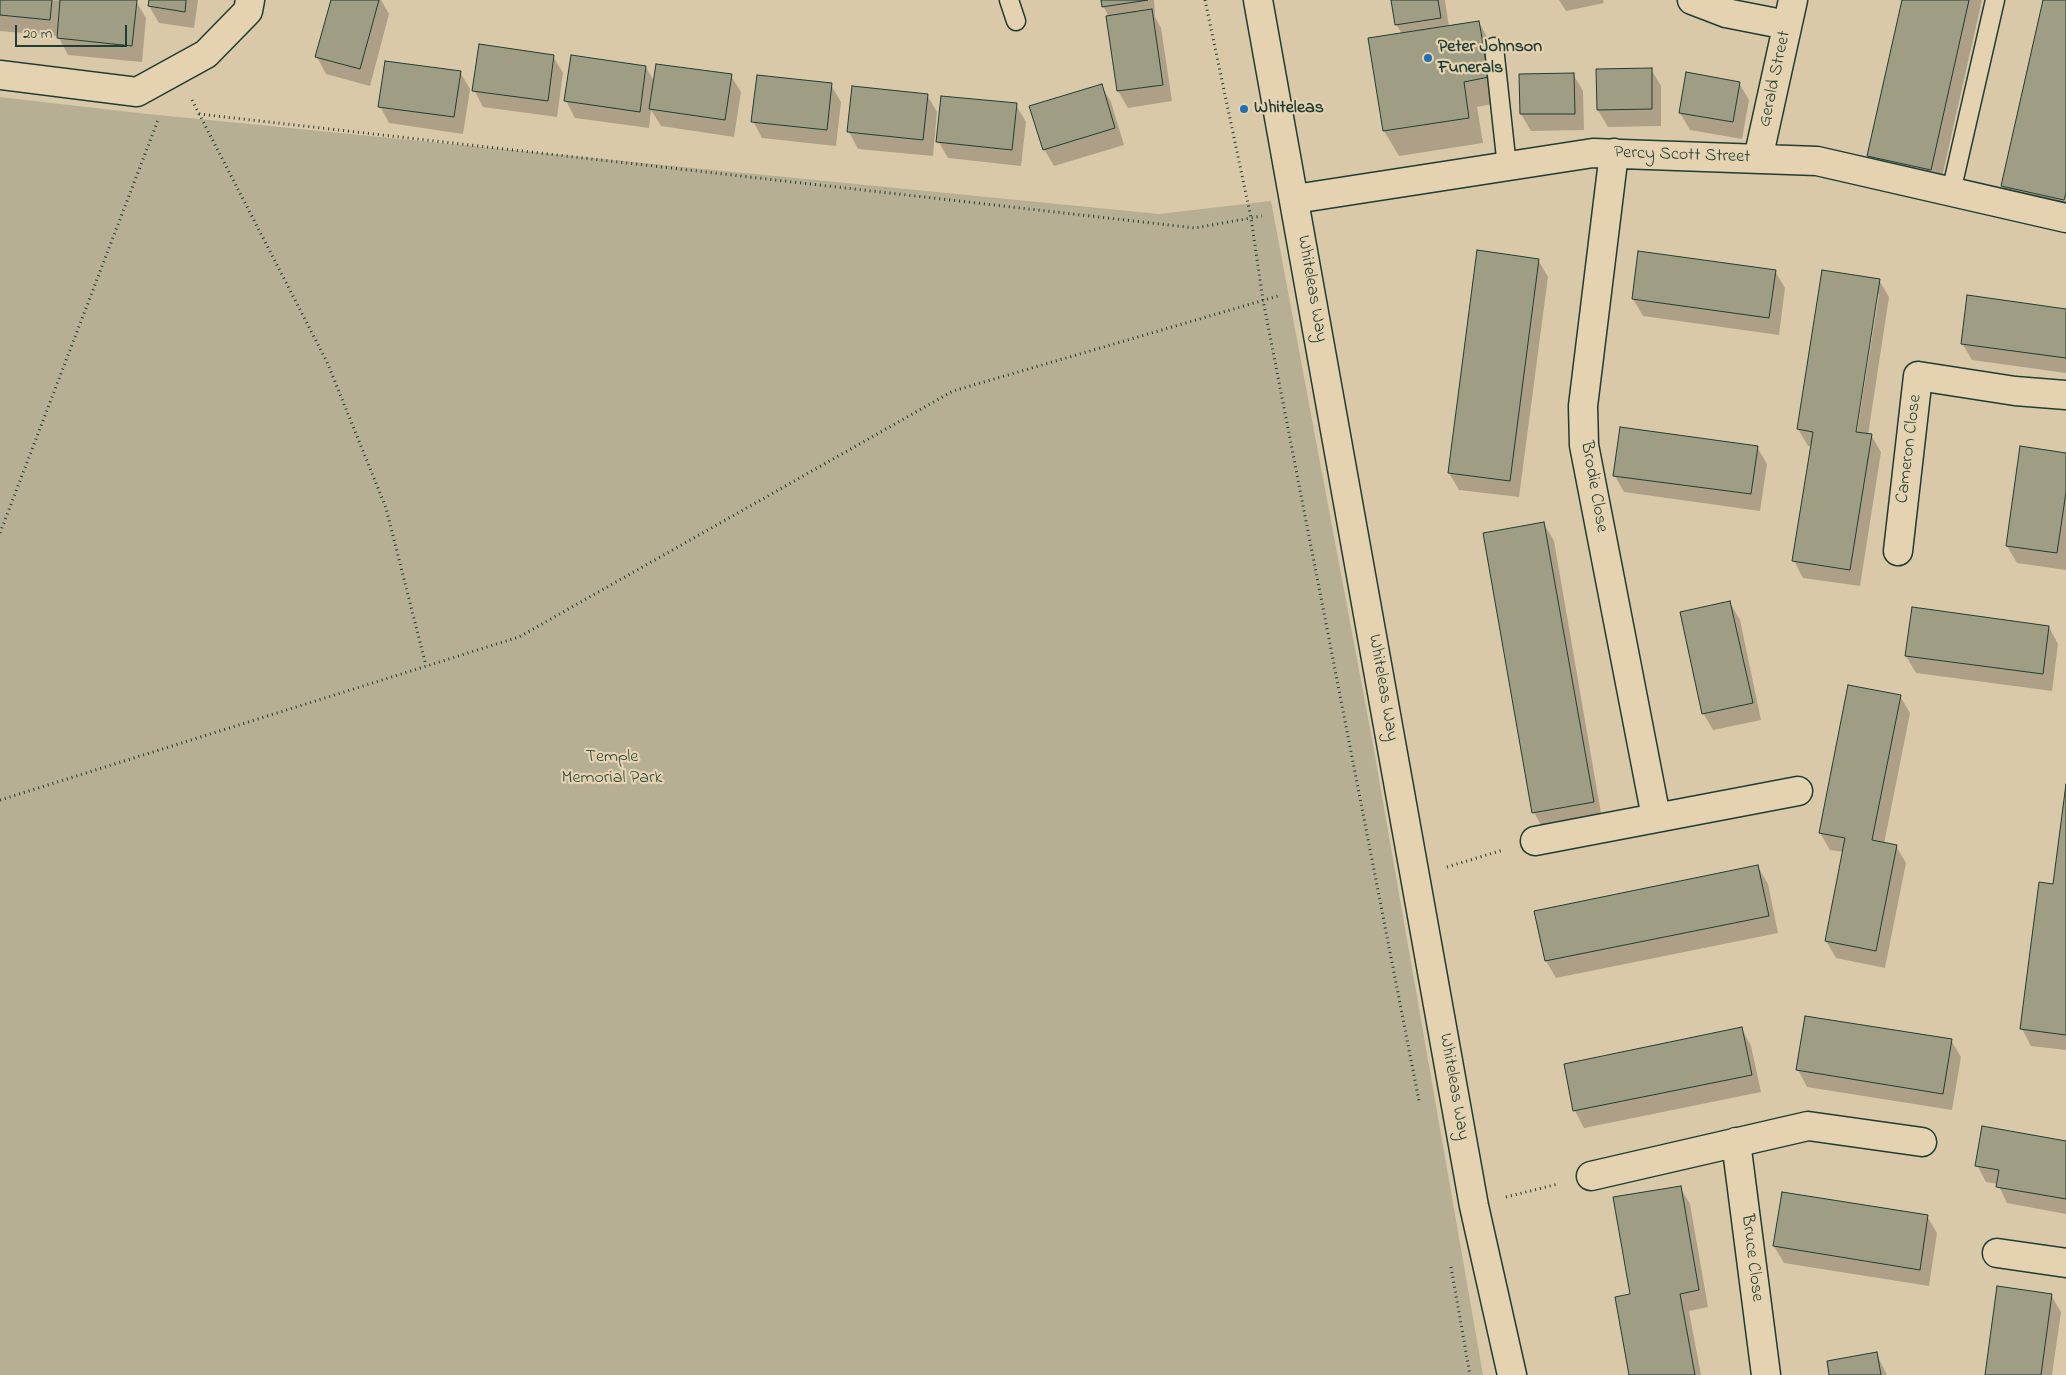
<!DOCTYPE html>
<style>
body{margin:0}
#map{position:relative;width:2066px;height:1375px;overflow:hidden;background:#d9c9a8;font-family:"Indie Flower",sans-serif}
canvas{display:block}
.scale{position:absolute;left:15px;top:25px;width:112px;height:22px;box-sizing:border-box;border:2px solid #1f3d34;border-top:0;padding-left:6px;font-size:15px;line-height:18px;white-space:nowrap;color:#1f3d34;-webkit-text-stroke:4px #e5d2b0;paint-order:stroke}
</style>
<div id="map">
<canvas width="2066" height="1375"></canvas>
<div class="scale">20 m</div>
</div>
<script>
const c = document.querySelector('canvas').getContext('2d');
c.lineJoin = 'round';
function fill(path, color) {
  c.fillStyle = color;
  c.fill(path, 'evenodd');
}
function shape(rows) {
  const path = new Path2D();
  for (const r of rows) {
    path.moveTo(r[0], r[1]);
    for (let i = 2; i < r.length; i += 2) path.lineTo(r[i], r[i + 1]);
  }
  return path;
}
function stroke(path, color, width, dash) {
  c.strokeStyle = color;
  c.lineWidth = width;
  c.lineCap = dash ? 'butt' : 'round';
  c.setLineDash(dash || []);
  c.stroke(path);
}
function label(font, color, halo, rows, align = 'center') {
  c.font = font + ' "Indie Flower",sans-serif';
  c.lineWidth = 4.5;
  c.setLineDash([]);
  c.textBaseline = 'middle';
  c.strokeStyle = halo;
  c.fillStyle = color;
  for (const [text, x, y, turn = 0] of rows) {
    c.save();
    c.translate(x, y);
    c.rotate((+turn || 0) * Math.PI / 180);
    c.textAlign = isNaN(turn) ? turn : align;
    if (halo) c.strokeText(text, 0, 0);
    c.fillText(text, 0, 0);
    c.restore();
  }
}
fill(shape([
 [0,97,138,113,1159,214,1271,201,1372,739,1483,1375,0,1375]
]), '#b6af93');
fill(shape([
 [0,0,136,1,146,18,142,62,68,55,58,36,0,31],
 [150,0,198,0,194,28,159,23,149,6],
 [332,0,381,0,389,14,370,86,326,74,317,57],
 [1102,0,1154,0,1155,17,1161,28,1172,101,1128,108,1118,91,1108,17,1109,17,1103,6],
 [1393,0,1445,0,1449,27,1479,22,1493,48,1502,102,1477,107,1483,143,1399,156,1384,131,1402,34,1396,24],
 [1559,0,1603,0,1604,3,1566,11],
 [1903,0,1982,0,1940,186,1878,172,1869,155],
 [2044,0,2066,0,2066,215,2012,203,2002,186],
 [553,56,563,73,557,117,483,107,474,90],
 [646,67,655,83,731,76,741,92,734,137,661,126,651,110,649,128,575,118,566,101],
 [1651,69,1661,86,1661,126,1608,127,1598,110],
 [460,72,470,89,463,134,389,123,380,106],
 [1573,74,1583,91,1584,130,1531,131,1521,114,1521,75],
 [1739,83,1749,100,1742,139,1690,130,1680,113],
 [831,85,841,102,836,146,762,138,753,121],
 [1101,85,1111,102,1124,145,1054,166,1044,149],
 [927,95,937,112,933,156,858,149,849,132],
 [1016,105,1026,122,1021,166,948,158,938,141],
 [1538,260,1548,277,1519,497,1459,490,1449,473],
 [1775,271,1785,288,1779,335,1643,316,1633,299],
 [1879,280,1889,297,1868,435,1871,435,1881,452,1860,586,1803,578,1794,561,1812,446,1808,446,1798,429],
 [1876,294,1879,294,1856,438,1854,438],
 [2066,310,2066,373,1972,360,1962,343],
 [1757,447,1767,464,1760,511,1624,492,1615,476],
 [2066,454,2066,570,2017,563,2007,546],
 [1544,524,1554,541,1602,819,1543,829,1534,812],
 [1730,603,1740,620,1761,720,1713,730,1703,713],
 [2049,627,2058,644,2052,691,1916,673,1906,656],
 [1900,696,1910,713,1884,844,1896,846,1906,863,1885,968,1836,958,1826,941,1844,852,1830,850,1820,833],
 [2066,794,2066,1050,2031,1046,2022,1029,2054,885],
 [1758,867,1768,884,1778,933,1556,978,1546,961,1536,912],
 [1742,1029,1751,1046,1761,1092,1584,1128,1575,1111,1565,1065],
 [1951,1040,1961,1057,1952,1110,1807,1087,1798,1070],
 [2066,1142,2066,1214,2007,1203,1998,1184,1986,1182,1977,1165],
 [1680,1187,1690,1204,1708,1307,1689,1311,1701,1375,1630,1375,1632,1295],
 [1927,1216,1937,1233,1929,1286,1784,1263,1774,1246],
 [2051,1295,2061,1312,2052,1375,1986,1375],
 [1876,1353,1887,1375,1831,1375]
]), '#0003');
const building = shape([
 [0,0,52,0,50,20,0,15,0,0],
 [60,0,137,0,132,46,57,38,60,0],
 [149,0,186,0,185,12,148,6,149,0],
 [331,0,379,0,360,69,315,57,331,0],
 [1101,0,1148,0,1102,7,1101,0],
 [1391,0,1438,0,1441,18,1395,25,1391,0],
 [1902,0,1969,0,1931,170,1867,156,1902,0],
 [2043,0,2066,0,2066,193,2064,200,2001,186,2043,0],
 [1152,9,1163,85,1117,91,1106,16,1152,9],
 [1479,21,1489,77,1464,82,1469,118,1383,131,1368,38,1479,21],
 [479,44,554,55,548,101,472,91,479,44],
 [571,55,646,66,640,112,564,101,571,55],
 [385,61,461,71,454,117,378,107,385,61],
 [656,64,732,74,725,120,649,109,656,64],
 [1652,68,1652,109,1597,110,1596,69,1652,68],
 [1686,72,1740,82,1733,122,1679,113,1686,72],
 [1574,73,1575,114,1520,114,1519,74,1574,73],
 [757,75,832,83,827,130,751,122,757,75],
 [1102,84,1115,128,1043,150,1029,106,1102,84],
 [852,86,928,94,923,140,847,132,852,86],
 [941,96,1017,103,1012,150,936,142,941,96],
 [1477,250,1539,259,1510,481,1448,473,1477,250],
 [1638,251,1776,270,1769,318,1632,299,1638,251],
 [1822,270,1880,279,1856,432,1872,434,1850,570,1792,561,1813,432,1797,429,1822,270],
 [1967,295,2066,309,2066,358,1961,344,1967,295],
 [1620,427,1758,446,1751,494,1613,476,1620,427],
 [2020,446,2066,453,2066,492,2057,553,2006,546,2020,446],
 [1544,522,1594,802,1532,813,1483,533,1544,522],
 [1730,601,1753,703,1702,714,1680,612,1730,601],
 [1912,607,2049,626,2043,674,1905,656,1912,607],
 [1848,685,1901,695,1872,840,1897,845,1876,951,1825,941,1845,838,1819,833,1848,685],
 [2066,784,2066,1035,2020,1029,2039,882,2053,884,2066,784],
 [1758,865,1769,916,1545,961,1534,911,1758,865],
 [1805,1016,1952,1039,1943,1094,1796,1070,1805,1016],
 [1742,1027,1752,1075,1573,1111,1564,1064,1742,1027],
 [1982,1126,2066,1141,2066,1199,1996,1187,1999,1170,1975,1166,1982,1126],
 [1681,1186,1699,1290,1680,1294,1695,1375,1629,1375,1615,1297,1630,1294,1613,1197,1681,1186],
 [1782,1192,1928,1215,1920,1270,1773,1246,1782,1192],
 [1997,1286,2052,1294,2041,1375,1985,1375,1997,1286],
 [1877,1352,1881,1375,1829,1375,1827,1361,1877,1352]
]);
fill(building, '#9f9e84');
stroke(building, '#1f3d34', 1);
const service = shape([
 [1009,0,1016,21],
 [1494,47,1507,167],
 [1951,192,1995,0]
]);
const minor = shape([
 [1692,0,1726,13,1787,25],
 [0,75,137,92,206,54,248,11,250,0],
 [1614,153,1583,406,1584,445,1656,817],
 [1758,159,1793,0],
 [1295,199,1593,153,1817,161,2066,218],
 [1898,551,1918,376,2015,391,2066,395],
 [1535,841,1798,791],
 [1736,1142,1766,1375],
 [1591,1176,1808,1126,1922,1142],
 [1997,1253,2066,1263]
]);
const secondary = shape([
 [1258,0,1474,1206,1512,1375]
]);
stroke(service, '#1f3d34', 21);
stroke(minor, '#1f3d34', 31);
stroke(secondary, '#1f3d34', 31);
stroke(shape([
 [1205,0,1251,218,1263,300,1419,1101],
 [192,100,327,362,386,508,426,666],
 [199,114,1195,228,1262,216],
 [0,533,158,120],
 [0,800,519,637,953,391,1278,296],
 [1447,867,1503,850],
 [1506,1197,1558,1184],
 [1451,1267,1470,1375]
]), '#1f3d34', 3, [1, 4]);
stroke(service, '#e5d2b0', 18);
stroke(minor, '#e5d2b0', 28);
stroke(secondary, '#e5d2b0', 28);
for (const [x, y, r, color] of [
 [1428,58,5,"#1f6fb2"],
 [1244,109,5,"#1f6fb2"]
]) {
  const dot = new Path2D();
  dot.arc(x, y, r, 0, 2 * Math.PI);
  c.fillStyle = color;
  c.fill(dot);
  stroke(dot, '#e5d2b0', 2);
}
label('bold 18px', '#1f3d34', '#e5d2b0', [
 ["Peter Johnson",1438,48],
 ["Funerals",1438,69],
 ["Whiteleas",1254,109]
], 'left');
label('18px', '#1f3d34', '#e5d2b0', [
 ["Gerald Street",1776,79,-78],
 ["Percy Scott Street",1682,156,2],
 ["Whiteleas Way",1311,289,80],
 ["Cameron Close",1910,449,-83],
 ["Brodie Close",1593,487,80],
 ["Whiteleas Way",1382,688,80],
 ["Whiteleas Way",1453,1087,80],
 ["Bruce Close",1751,1258,83]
]);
label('18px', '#2e483e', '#e5d2b0', [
 ["Temple",612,758],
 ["Memorial Park",612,779]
]);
</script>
